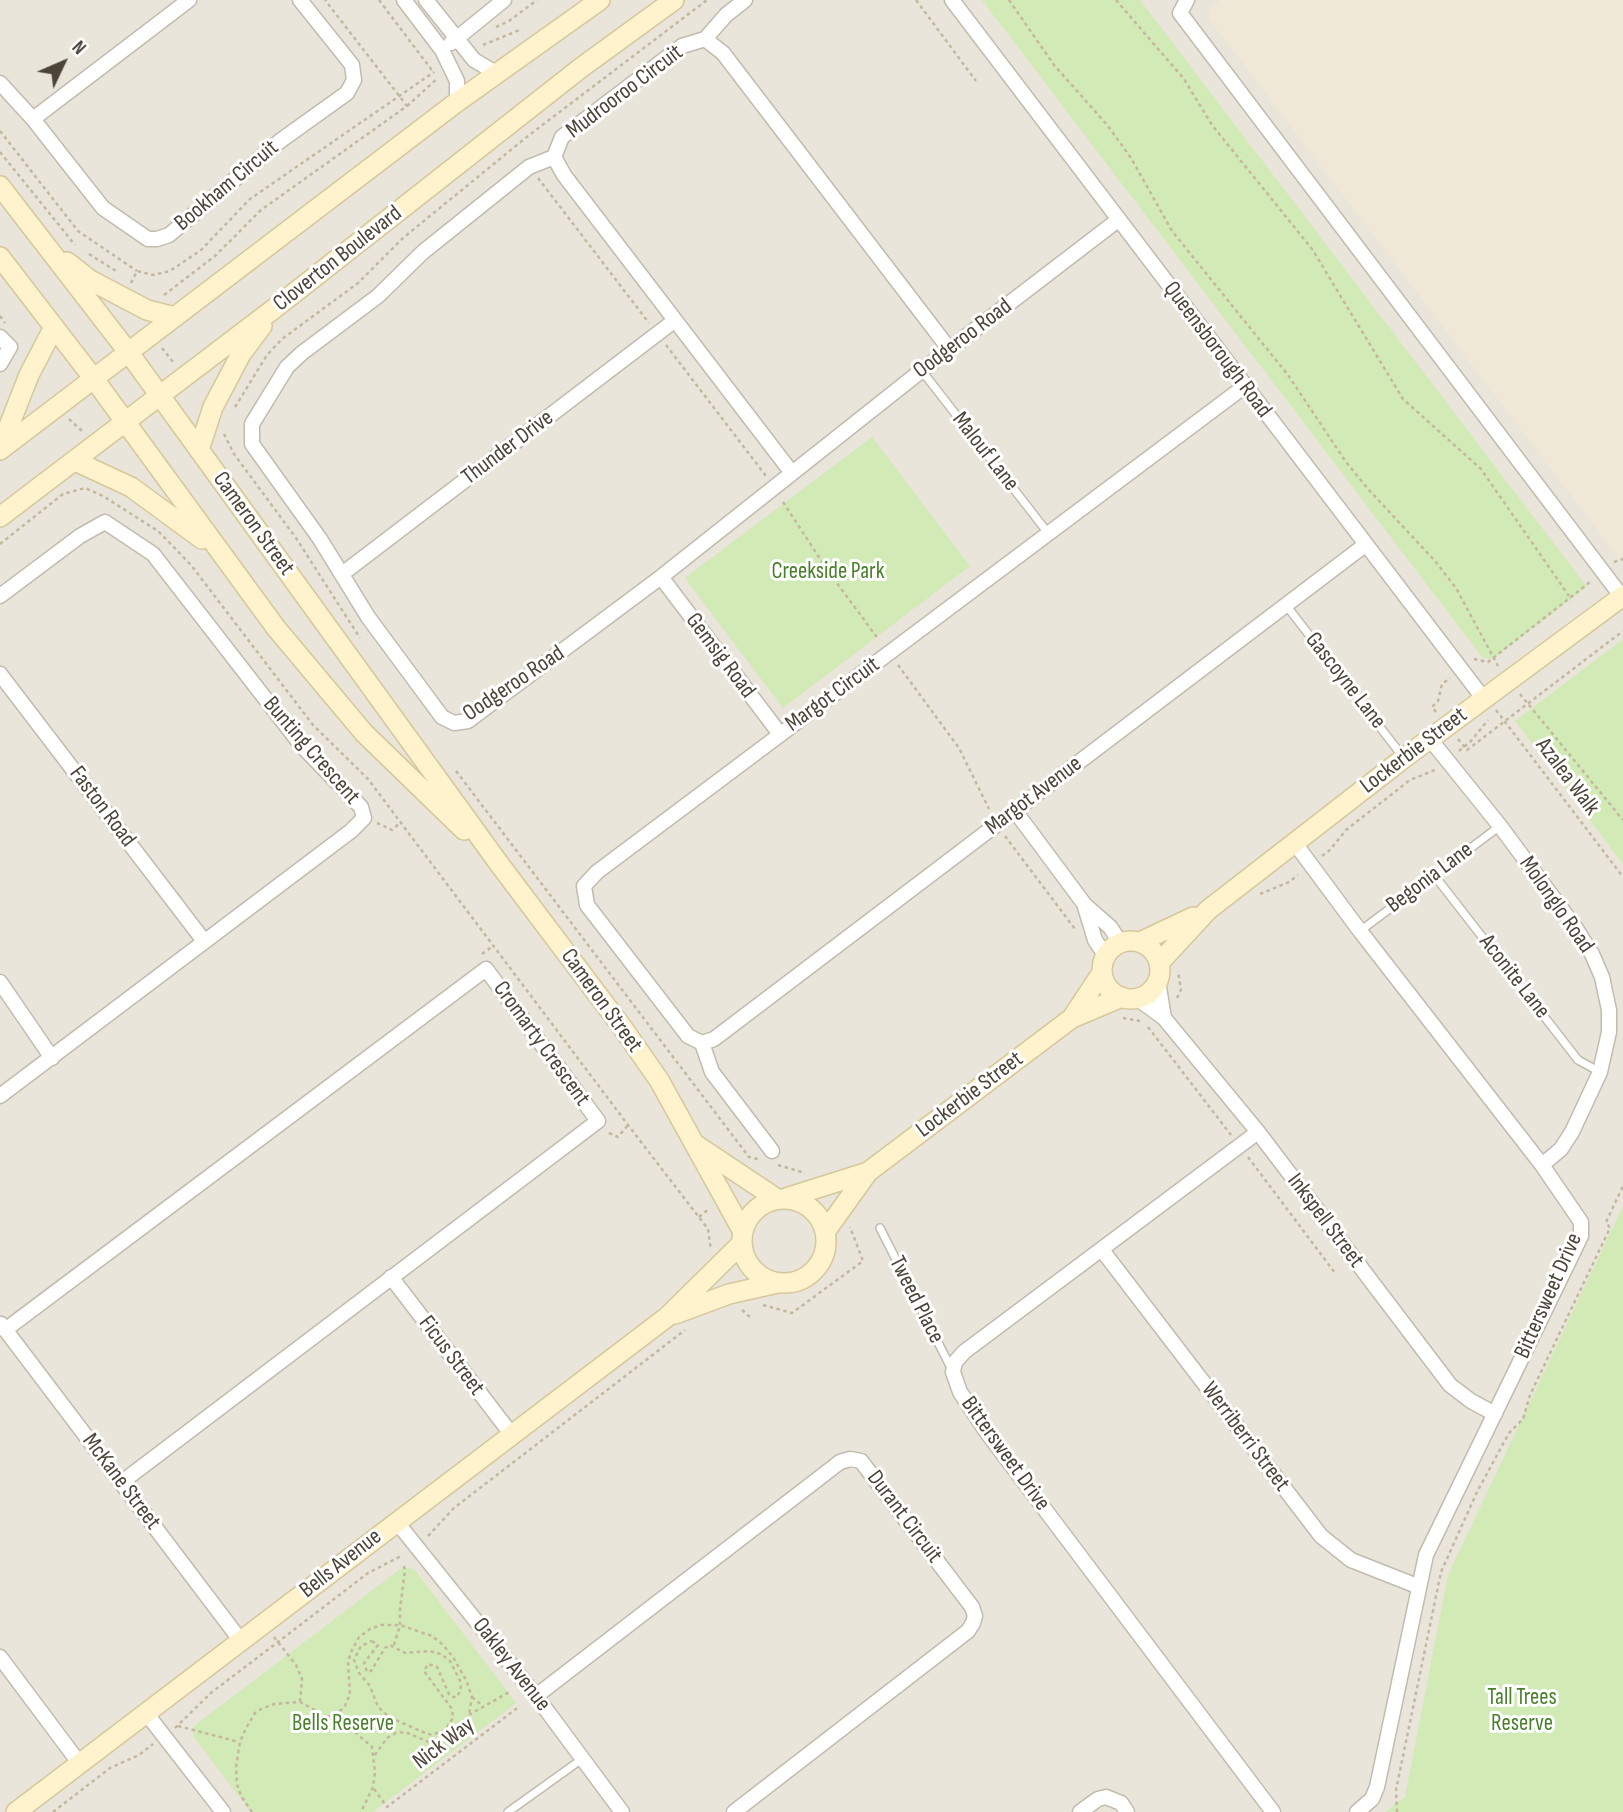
<!DOCTYPE html>
<style>
body{margin:0}
#map{position:relative;width:1623px;height:1812px;overflow:hidden;background:#f6f3ec;font-family:"Sofia Sans Condensed",sans-serif}
canvas{display:block}
.north{position:absolute;left:28px;top:28px;width:70px;height:70px;-webkit-text-stroke:5px #fff;paint-order:stroke;rotate:46deg;font-size:19px;font-weight:700;line-height:28px;text-align:center;color:#4b4439}
.north::after{content:'';display:block;margin:auto;width:24px;height:32px;background:#4b4439;clip-path:polygon(50% 0,100% 100%,50% 72%,0 100%)}
</style>
<div id="map">
<canvas width="1623" height="1812"></canvas>
<div class="north">N</div>
</div>
<script>
const c = document.querySelector('canvas').getContext('2d');
c.lineJoin = 'round';
function fill(path, color) {
  c.fillStyle = color;
  c.fill(path, 'evenodd');
}
function shape(rows) {
  const path = new Path2D();
  for (const r of rows) {
    if (r.length === 3) {
      path.moveTo(r[0] + r[2], r[1]);
      path.arc(r[0], r[1], r[2], 0, 2 * Math.PI);
      continue;
    }
    path.moveTo(r[0], r[1]);
    for (let i = 2; i < r.length; i += 2) path.lineTo(r[i], r[i + 1]);
  }
  return path;
}
function stroke(path, color, width, dash) {
  c.strokeStyle = color;
  c.lineWidth = width;
  c.lineCap = dash ? 'butt' : 'round';
  c.setLineDash(dash || []);
  c.stroke(path);
}
function label(font, color, halo, rows, align = 'center') {
  c.font = font + ' "Sofia Sans Condensed",sans-serif';
  c.lineWidth = 6;
  c.setLineDash([]);
  c.textBaseline = 'middle';
  c.strokeStyle = halo;
  c.fillStyle = color;
  for (const [text, x, y, turn = 0] of rows) {
    c.save();
    c.translate(x, y);
    c.rotate((+turn || 0) * Math.PI / 180);
    c.textAlign = isNaN(turn) ? turn : align;
    if (halo) c.strokeText(text, 0, 0);
    c.fillText(text, 0, 0);
    c.restore();
  }
}
fill(shape([
 [0,0,1623,0,1623,1812,0,1812]
]), '#eae5da');
fill(shape([
 [1221,0,1623,0,1623,556,1616,555,1209,19,1210,8]
]), '#efe8d6');
fill(shape([
 [982,0,1140,0,1587,587,1493,659,1482,657],
 [872,437,970,566,783,708,685,578],
 [1623,639,1623,864,1515,721],
 [1623,1206,1623,1812,1385,1812,1405,1797,1448,1575],
 [403,1567,414,1569,516,1703,373,1812,251,1812,193,1736,194,1726]
]), '#d2eab5');
const lane = shape([
 [922,371,1048,533],
 [1286,605,1403,757],
 [1434,875,1578,1060,1600,1072],
 [1360,931,1500,826],
 [880,1228,951,1368],
 [508,1812,582,1759]
]);
const street = shape([
 [404,0,442,50,457,81,457,102],
 [426,0,474,60,496,73],
 [952,0,1483,698],
 [1187,0,1180,13,1622,597],
 [705,39,726,15,745,0],
 [451,43,504,0],
 [0,83,33,119,103,208,148,239,157,239,169,235,280,141,347,93,354,80,352,65,300,0],
 [33,119,189,0],
 [554,157,529,167,423,252,378,296,302,353,287,367,252,424,252,444,320,539,368,617,442,717,454,723,468,721,661,577,921,371,1118,220],
 [0,337,10,347,0,364],
 [792,473,564,175,554,157,562,137,682,46,705,39,723,53,950,350],
 [342,574,674,321],
 [661,577,780,734],
 [0,596,80,536,105,522,153,554,302,746,361,807,364,818,351,831,0,1096],
 [0,674,204,941],
 [1430,739,1500,826,1575,927,1592,954,1602,977,1609,1010,1609,1032,1600,1072,1572,1132,1561,1149,1542,1165],
 [1015,811,1085,905,1110,927,1120,942],
 [1294,842,1360,931,1542,1165,1581,1222,1581,1236,1426,1555,1377,1787,1372,1799,1357,1812],
 [1085,907,1095,940,1105,955],
 [1158,981,1164,1018],
 [0,982,52,1058],
 [1138,999,1164,1018,1258,1132,1450,1385,1471,1401,1495,1414],
 [702,1043,688,1036,587,905,584,886,597,872,1245,386],
 [702,1043,714,1039,1365,545],
 [702,1043,712,1072,772,1151],
 [1258,1132,964,1352,955,1362,953,1372,960,1392,988,1434,1273,1812],
 [1102,1250,1321,1536,1351,1560,1417,1586],
 [391,1277,512,1435],
 [1,1324,241,1641],
 [5,1330,486,969,598,1121,122,1482],
 [396,1521,536,1696,622,1812],
 [0,1657,80,1764],
 [536,1696,840,1462,850,1459,861,1461,972,1607,975,1616,973,1623,968,1631,734,1812],
 [146,1713,223,1812],
 [1080,1812,1098,1799,1106,1797,1121,1803,1127,1812]
]);
const secondary = shape([
 [0,186,129,353,500,865,622,1027,659,1080,742,1230],
 [0,257,94,379,276,628,364,733,464,830],
 [67,262,90,280,147,310,175,317],
 [0,439,7,431,29,375,54,327],
 [0,450,457,102,600,0],
 [199,450,213,407,241,354,262,326],
 [75,461,131,487,202,539],
 [0,517,275,308,582,67,674,0],
 [1131,970,29],
 [1140,942,1193,917],
 [1160,962,1208,910,1404,758,1623,596],
 [1072,1018,1101,974],
 [696,1145,777,1199],
 [786,1198,868,1172],
 [784,1241,42],
 [825,1232,868,1172,1072,1018,1122,997],
 [675,1314,729,1294,778,1283],
 [16,1812,667,1317,741,1244]
]);
stroke(lane, '#c2bbae', 10);
stroke(street, '#c2bbae', 17);
stroke(secondary, '#d6c79b', 22);
stroke(shape([
 [379,0,434,73],
 [916,0,976,81],
 [1009,0,1054,65,1108,126,1131,158,1172,231,1288,375,1346,462,1368,489,1435,561,1456,588,1498,666],
 [1116,0,1184,79,1212,125,1312,249,1403,399,1481,469,1569,596],
 [496,27,509,21,537,0],
 [483,45,522,29],
 [407,106,438,78],
 [0,131,78,231,137,271],
 [0,152,75,245],
 [538,178,649,323],
 [89,254,116,271],
 [131,283,137,271,153,275,170,271,201,250,250,199,434,72],
 [164,295,215,256,261,210,407,106,325,0],
 [0,316,5,323],
 [666,345,766,476],
 [162,348,173,362],
 [235,407,267,355,282,339,358,283,403,238,528,136,707,0],
 [69,419,82,431],
 [224,434,234,454,296,538,360,638],
 [783,502,828,571,879,640],
 [0,544,63,494,85,488,103,496,158,531,191,565,313,725,368,779,628,1125,708,1229,711,1250],
 [1614,562,1623,559],
 [1474,659,1488,662,1590,582],
 [898,665,959,748,989,809],
 [1520,694,1623,820],
 [1496,710,1623,877],
 [1436,712,1432,707,1438,701,1442,684,1450,678],
 [1458,739,1467,750,1623,631],
 [1459,751,1471,741,1488,720],
 [456,771,749,1157,758,1159],
 [377,823,392,830,401,822],
 [1005,836,1075,929],
 [1322,856,1330,850,1346,830,1410,780,1435,770],
 [1260,894,1289,882,1298,875],
 [482,954,493,946],
 [1177,998,1181,990,1178,971],
 [1123,1018,1140,1021],
 [1148,1027,1231,1135],
 [609,1133,618,1137,628,1125],
 [1248,1157,1335,1273],
 [778,1165,805,1173],
 [699,1217,710,1208],
 [763,1305,792,1313,863,1261,850,1227],
 [742,1310,750,1317],
 [428,1536,454,1508,685,1330],
 [274,1637,296,1665,302,1679,300,1702],
 [372,1641,378,1645,364,1663,367,1672,371,1671,385,1648,390,1645,405,1653,429,1651,441,1654,450,1661,460,1681,461,1689,457,1697,452,1697,449,1694,437,1667,428,1664,424,1671,452,1709,453,1718,445,1730,432,1735,425,1733,389,1717,378,1707,370,1686,359,1673,354,1660,361,1646,372,1641],
 [394,1645,400,1625,400,1609,405,1570,403,1563],
 [472,1697,483,1706],
 [469,1715,509,1692],
 [327,1717,338,1713,345,1706,350,1694,348,1662,351,1652,359,1637,370,1629,381,1625,400,1625,432,1636,443,1645,453,1657,466,1680,472,1697,469,1715,461,1726,437,1742,429,1742,405,1732,396,1733,387,1738,374,1756],
 [178,1726,239,1742],
 [175,1728,212,1692,278,1642,368,1573,403,1555],
 [374,1789,387,1807,520,1706],
 [53,1812,110,1768,139,1755,153,1744],
 [252,1812,241,1796,237,1784,236,1767,240,1742,246,1728,255,1713,261,1709,274,1704,300,1702,355,1732,372,1747,375,1772,373,1787,361,1812],
 [1397,1812,1396,1790,1441,1572,1477,1492,1509,1433,1523,1419,1530,1395,1610,1228,1606,1222,1623,1186]
]), '#c4b79f', 2.5, [3.5, 3.5]);
stroke(lane, '#fff', 7);
stroke(street, '#fff', 14);
stroke(secondary, '#fff3cd', 19);
label('23px', '#4b4439', '#fff', [
 ["Mudrooroo Circuit",625,92,-37],
 ["Bookham Circuit",227,186,-40],
 ["Cloverton Boulevard",338,259,-38],
 ["Oodgeroo Road",963,339,-37],
 ["Queensborough Road",1217,350,53],
 ["Thunder Drive",508,448,-37],
 ["Malouf Lane",985,452,52],
 ["Cameron Street",253,524,54],
 ["Gemsig Road",720,656,53],
 ["Gascoyne Lane",1345,681,52],
 ["Oodgeroo Road",514,684,-34],
 ["Margot Circuit",833,695,-36],
 ["Bunting Crescent",311,751,49],
 ["Lockerbie Street",1414,751,-37],
 ["Azalea Walk",1567,777,53],
 ["Margot Avenue",1034,796,-37],
 ["Faston Road",102,807,53],
 ["Begonia Lane",1430,878,-37],
 ["Molonglo Road",1556,905,55],
 ["Aconite Lane",1514,977,52],
 ["Cameron Street",601,1001,54],
 ["Cromarty Crescent",541,1044,54],
 ["Lockerbie Street",970,1095,-37],
 ["Inkspell Street",1325,1221,53],
 ["Bittersweet Drive",1549,1296,-66],
 ["Tweed Place",916,1300,63],
 ["Ficus Street",451,1356,53],
 ["Werriberri Street",1245,1437,53],
 ["Bittersweet Drive",1005,1454,54],
 ["McKane Street",121,1482,53],
 ["Durant Circuit",904,1517,53],
 ["Bells Avenue",341,1564,-38],
 ["Oakley Avenue",511,1665,52],
 ["Nick Way",444,1744,-37]
]);
label('23px', '#4a7f2a', '#fff', [
 ["Creekside Park",828,572],
 ["Tall Trees",1522,1698],
 ["Reserve",1522,1724],
 ["Bells Reserve",343,1724]
]);
</script>
